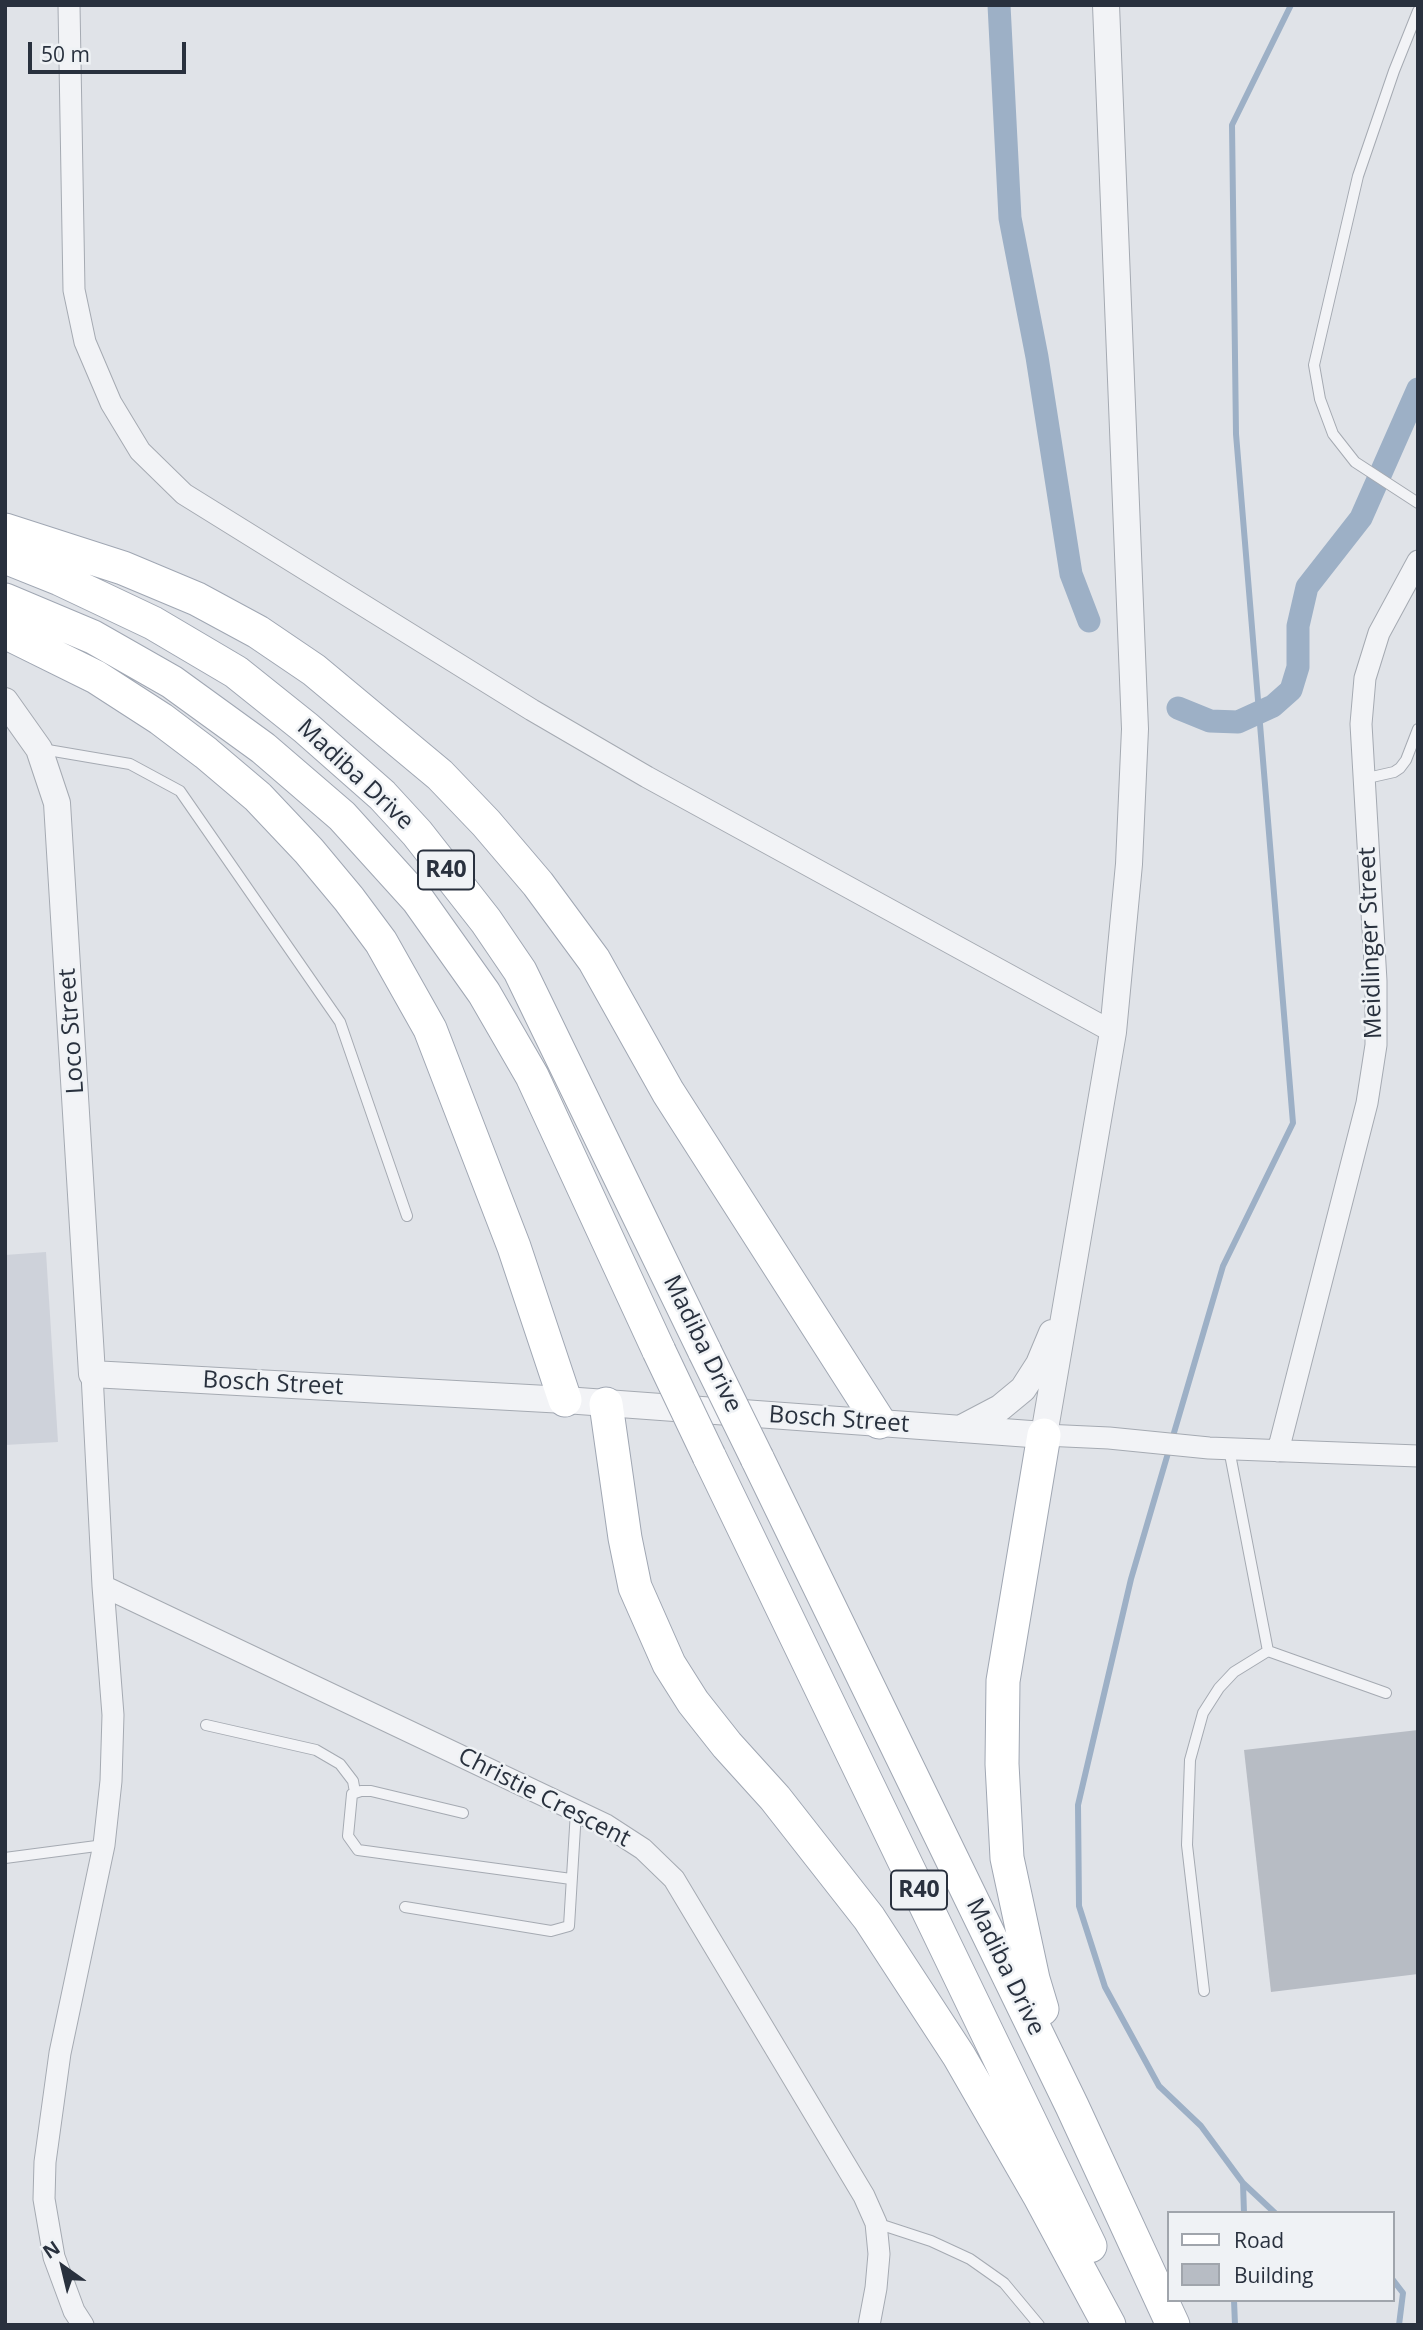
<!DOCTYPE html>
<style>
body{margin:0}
#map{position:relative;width:1423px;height:2330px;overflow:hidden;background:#e0e3e8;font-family:"Open Sans",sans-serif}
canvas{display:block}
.frame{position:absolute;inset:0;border:7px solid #29313e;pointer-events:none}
.legend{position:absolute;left:1167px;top:2211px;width:228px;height:91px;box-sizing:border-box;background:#eff2f5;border:2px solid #a0a5ac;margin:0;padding:9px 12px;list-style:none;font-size:21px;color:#29313e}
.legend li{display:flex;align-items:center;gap:14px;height:35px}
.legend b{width:35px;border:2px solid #a0a5ac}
.north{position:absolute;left:28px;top:2232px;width:70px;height:70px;-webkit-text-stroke:5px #eff2f5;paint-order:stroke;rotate:326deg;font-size:19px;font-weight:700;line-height:28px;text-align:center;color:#29313e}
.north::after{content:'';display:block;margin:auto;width:24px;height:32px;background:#29313e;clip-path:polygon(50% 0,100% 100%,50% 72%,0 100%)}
.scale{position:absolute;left:28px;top:42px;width:158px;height:32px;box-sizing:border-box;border:4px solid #29313e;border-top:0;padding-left:9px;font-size:21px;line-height:24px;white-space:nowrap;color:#29313e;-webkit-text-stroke:5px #eff2f5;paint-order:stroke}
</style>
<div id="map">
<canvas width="1423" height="2330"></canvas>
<div class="frame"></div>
<ul class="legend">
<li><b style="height:9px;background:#fff"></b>Road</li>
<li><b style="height:19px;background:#b7bcc4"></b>Building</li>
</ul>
<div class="north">N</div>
<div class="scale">50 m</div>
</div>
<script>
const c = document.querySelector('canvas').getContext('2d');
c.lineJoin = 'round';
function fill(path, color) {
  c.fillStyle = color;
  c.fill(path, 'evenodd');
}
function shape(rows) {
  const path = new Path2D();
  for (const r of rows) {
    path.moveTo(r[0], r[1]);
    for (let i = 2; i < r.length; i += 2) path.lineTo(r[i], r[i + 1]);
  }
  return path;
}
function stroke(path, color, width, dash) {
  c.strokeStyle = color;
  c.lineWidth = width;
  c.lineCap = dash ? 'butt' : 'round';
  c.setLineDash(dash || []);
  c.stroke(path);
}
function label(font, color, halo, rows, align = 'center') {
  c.font = font + ' "Open Sans",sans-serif';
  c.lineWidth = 5;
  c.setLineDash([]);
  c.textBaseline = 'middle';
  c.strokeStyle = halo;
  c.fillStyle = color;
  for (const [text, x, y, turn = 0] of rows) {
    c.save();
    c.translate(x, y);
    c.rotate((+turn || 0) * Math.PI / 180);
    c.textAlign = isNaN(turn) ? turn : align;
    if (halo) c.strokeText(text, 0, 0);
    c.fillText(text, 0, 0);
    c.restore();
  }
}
fill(shape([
 [46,1252,58,1442,5,1445,5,1255]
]), '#ced2da');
stroke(shape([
 [1243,2183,1275,2213],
 [1244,2213,1243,2183,1201,2126,1159,2086,1105,1987,1079,1906,1078,1805,1131,1579,1223,1266,1293,1123,1236,434,1232,125,1291,5],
 [1393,2280,1403,2293,1399,2325],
 [1234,2300,1235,2325]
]), '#9db0c6', 6);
stroke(shape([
 [999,5,1010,218,1037,357,1071,574,1089,621],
 [1178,708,1210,721,1238,722,1273,706,1291,690,1298,667,1298,626,1307,587,1361,518,1418,389]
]), '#9db0c6', 23);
fill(shape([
 [1418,1730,1418,1974,1271,1992,1244,1750]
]), '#b7bcc4');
const service = shape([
 [1418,11,1394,71,1358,176,1314,365,1320,399,1333,434,1355,462,1418,503],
 [42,749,130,764,180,791,340,1022,407,1216],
 [1363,779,1394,772,1400,768,1406,760,1418,729],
 [1229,1449,1268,1651],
 [206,1725,316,1750,340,1764,353,1781,355,1792],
 [463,1813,371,1791,361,1791,352,1794,348,1836,358,1850,571,1879],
 [5,1858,104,1845],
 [405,1907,551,1931,569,1926,576,1811],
 [1204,1991,1187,1845,1190,1760,1203,1713,1219,1688,1234,1672,1268,1651,1386,1693],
 [876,2223,931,2241,970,2259,1004,2283,1039,2325]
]);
const minor = shape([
 [69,5,74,290,85,342,111,403,140,451,184,494,532,710,647,777,1113,1032],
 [1044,1435,1109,1438,1209,1448,1418,1456],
 [1278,1451,1367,1103,1376,1045,1376,981,1361,724,1365,678,1379,633,1418,561],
 [103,1586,606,1825,643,1849,674,1879,864,2196,876,2223,879,2254,876,2288,869,2325],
 [83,2325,74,2311,54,2257,44,2199,45,2162,60,2053,104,1845,111,1781,113,1715,103,1586,92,1374]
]);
const tertiary = shape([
 [5,701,39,749,57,803,92,1374,565,1400,1044,1435,1113,1032,1129,864,1135,729,1106,5],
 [960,1429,1000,1408,1023,1389,1039,1364,1052,1333]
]);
const primary = shape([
 [5,530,123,568,197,599,258,632,314,670,440,775,486,823,538,884,594,960,668,1092,879,1422],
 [5,557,60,579,153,623,236,672,306,728,382,795,417,833,486,921,520,971,705,1352],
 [5,600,93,637,172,682,263,748,342,816,418,900,484,993,532,1076,659,1351],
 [5,632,96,677,161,719,206,753,258,797,309,851,349,899,381,942,430,1029,514,1247,565,1400],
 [606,1404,625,1538,635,1587,669,1664,693,1702,727,1745,775,1798,869,1918,959,2056,1039,2195,1109,2325],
 [709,1456,1090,2246],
 [757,1458,1072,2106,1173,2325],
 [1042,2009,1033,1979,1007,1858,1002,1764,1003,1681,1044,1435]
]);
stroke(service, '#a5aab2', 12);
stroke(minor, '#a5aab2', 23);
stroke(tertiary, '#a5aab2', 28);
stroke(primary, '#a0a7b3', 35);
stroke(service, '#f2f3f6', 10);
stroke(minor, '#f2f3f6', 21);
stroke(tertiary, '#f2f3f6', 26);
stroke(primary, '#fff', 33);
const primaryBridge = shape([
 [659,1351,709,1456],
 [705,1352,757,1458]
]);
stroke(primaryBridge, '#a0a7b3', 35, []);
stroke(primaryBridge, '#fff', 33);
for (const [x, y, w] of [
 [446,870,56],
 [919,1890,56]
]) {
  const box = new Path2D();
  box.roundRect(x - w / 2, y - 19.5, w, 39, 5);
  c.fillStyle = '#eff2f5';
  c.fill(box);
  stroke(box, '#29313e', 2);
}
label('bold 23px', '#29313e', null, [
 ["R40",446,870],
 ["R40",919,1890]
]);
label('24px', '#29313e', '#eff2f5', [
 ["Madiba Drive",355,775,43],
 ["Meidlinger Street",1371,943,-92],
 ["Loco Street",72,1031,-94],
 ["Madiba Drive",702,1344,64],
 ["Bosch Street",273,1384,3],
 ["Bosch Street",839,1420,4],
 ["Christie Crescent",544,1798,27],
 ["Madiba Drive",1005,1967,64]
]);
</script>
